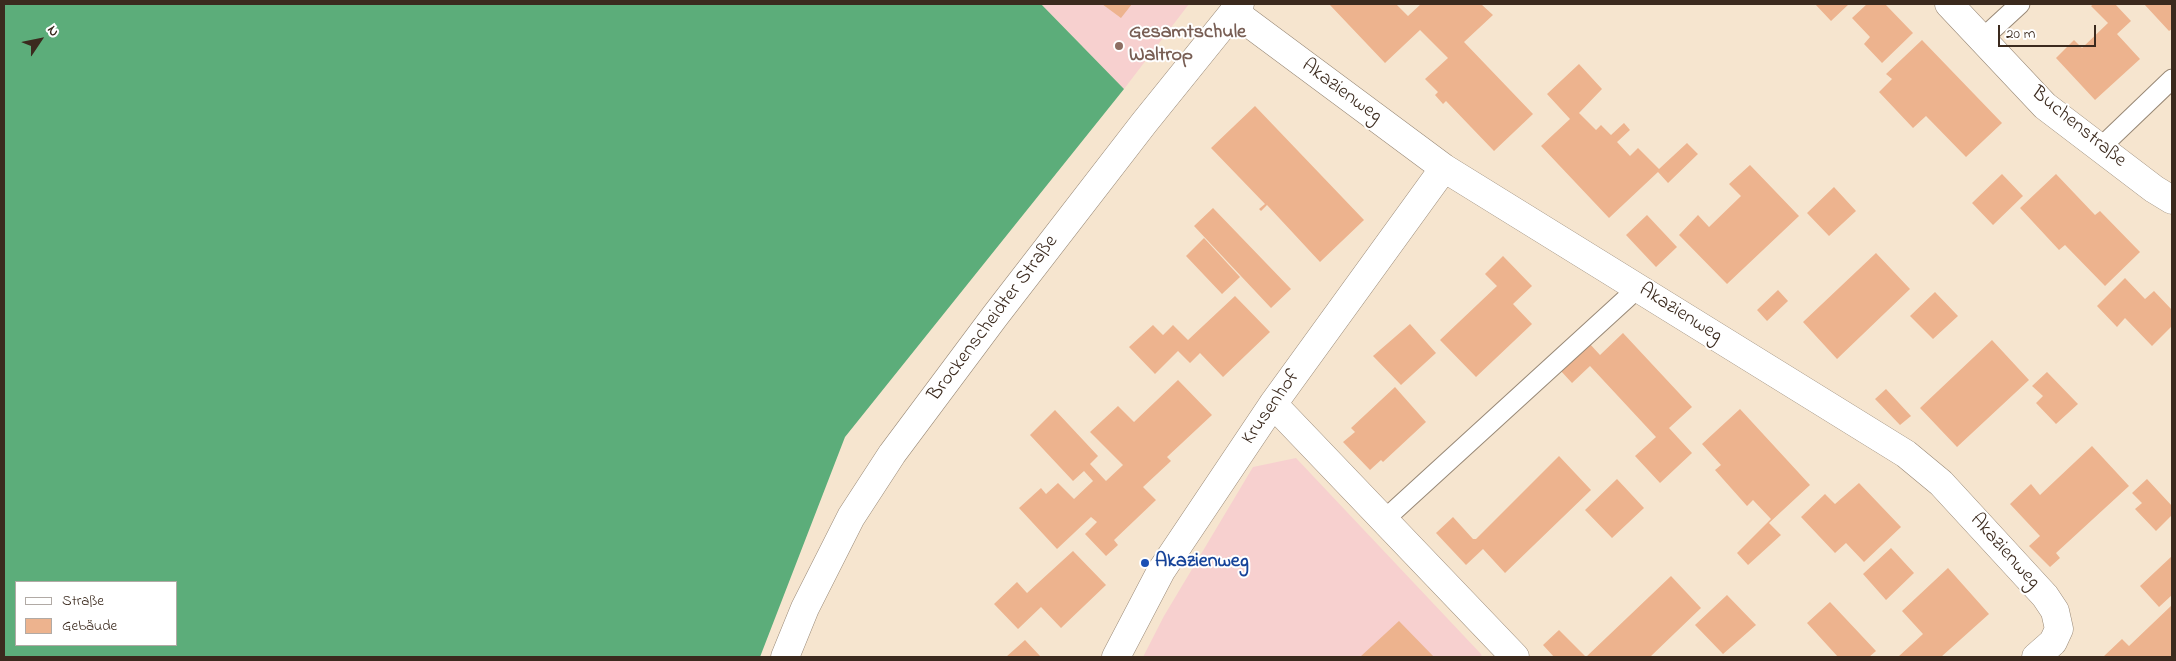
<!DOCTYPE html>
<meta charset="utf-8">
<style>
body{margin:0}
#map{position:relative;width:2176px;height:661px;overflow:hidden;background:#f6e5cf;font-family:"Indie Flower",sans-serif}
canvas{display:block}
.frame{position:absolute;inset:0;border:5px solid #3b2a1e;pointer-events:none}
.legend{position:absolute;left:15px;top:581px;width:162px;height:65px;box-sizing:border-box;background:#fff;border:1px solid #b1aaa5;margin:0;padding:6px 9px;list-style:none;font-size:15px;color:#3b2a1e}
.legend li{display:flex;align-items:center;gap:10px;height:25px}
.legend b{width:25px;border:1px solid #b1aaa5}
.north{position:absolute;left:15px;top:15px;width:50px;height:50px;-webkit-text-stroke:4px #fff;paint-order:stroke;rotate:56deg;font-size:14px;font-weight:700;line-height:20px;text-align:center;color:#3b2a1e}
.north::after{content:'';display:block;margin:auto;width:18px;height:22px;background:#3b2a1e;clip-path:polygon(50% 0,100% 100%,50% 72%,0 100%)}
.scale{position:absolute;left:1998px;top:25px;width:98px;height:22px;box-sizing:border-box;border:2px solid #3b2a1e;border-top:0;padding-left:6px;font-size:15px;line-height:18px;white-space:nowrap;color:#3b2a1e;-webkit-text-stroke:4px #fff;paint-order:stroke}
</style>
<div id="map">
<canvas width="2176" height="661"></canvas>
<div class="frame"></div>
<ul class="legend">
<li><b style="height:6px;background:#fff"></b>Straße</li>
<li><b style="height:14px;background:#edb38e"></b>Gebäude</li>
</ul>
<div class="north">N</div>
<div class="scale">20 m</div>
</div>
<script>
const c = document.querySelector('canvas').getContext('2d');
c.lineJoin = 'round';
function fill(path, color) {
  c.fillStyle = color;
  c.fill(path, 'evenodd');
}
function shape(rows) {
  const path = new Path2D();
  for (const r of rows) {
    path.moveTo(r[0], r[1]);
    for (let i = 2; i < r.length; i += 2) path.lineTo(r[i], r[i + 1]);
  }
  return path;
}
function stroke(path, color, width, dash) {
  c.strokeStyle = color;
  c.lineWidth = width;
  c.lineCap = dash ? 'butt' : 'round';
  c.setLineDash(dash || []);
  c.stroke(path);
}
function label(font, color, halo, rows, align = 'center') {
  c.font = font + ' "Indie Flower",sans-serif';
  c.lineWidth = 4;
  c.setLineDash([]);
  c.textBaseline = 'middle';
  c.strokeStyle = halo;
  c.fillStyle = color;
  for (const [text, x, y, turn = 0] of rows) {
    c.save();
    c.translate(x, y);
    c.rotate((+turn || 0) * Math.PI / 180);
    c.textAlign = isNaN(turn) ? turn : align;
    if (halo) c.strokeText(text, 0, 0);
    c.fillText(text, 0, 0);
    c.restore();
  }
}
fill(shape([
 [1041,4,1189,4,1124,89],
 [1296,458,1481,654,1482,657,1143,657,1164,616,1253,467]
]), '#f7d0cf');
fill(shape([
 [4,4,1041,4,1124,89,845,437,760,657,4,657],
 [16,582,176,582,176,645,16,645]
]), '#5cad7a');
fill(shape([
 [1102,4,1132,4,1121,18],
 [1329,4,1396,4,1408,16,1421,4,1481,4,1493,15,1464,42,1533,114,1494,151,1446,101,1443,104,1435,95,1438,92,1425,79,1448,58,1420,30,1385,63],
 [1815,4,1849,4,1831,21],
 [1867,4,1885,4,1913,33,1882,63,1864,44,1870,37,1852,18],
 [2094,4,2115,4,2131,21,2117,34,2140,59,2095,100,2056,58,2074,40,2082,48,2108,23,2091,6],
 [2144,4,2172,4,2172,29,2169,31],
 [1922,40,2002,123,1966,157,1926,116,1913,128,1879,92,1892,79,1886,74],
 [1579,64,1602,89,1579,113,1596,130,1601,125,1611,135,1624,123,1630,130,1617,142,1630,156,1638,148,1659,169,1687,143,1698,154,1668,183,1658,172,1609,218,1541,146,1570,119,1547,94],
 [1255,106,1364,220,1320,262,1267,205,1261,211,1259,209,1265,204,1211,148],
 [1750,165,1799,216,1727,284,1679,235,1698,215,1709,227,1741,196,1729,184],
 [2002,174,2023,196,1993,225,1972,203],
 [2056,174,2095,215,2100,211,2140,252,2105,286,2065,245,2059,250,2020,208],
 [1834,187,1856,211,1829,236,1807,213],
 [1213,208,1291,289,1271,308,1194,226],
 [1647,215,1677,247,1656,267,1626,235],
 [1204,238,1240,277,1222,294,1186,256],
 [1876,253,1910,289,1837,359,1803,322],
 [1503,256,1532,286,1513,304,1532,324,1476,377,1440,340,1497,286,1485,274],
 [2125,278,2145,299,2154,291,2172,310,2172,326,2152,346,2125,318,2117,327,2097,306],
 [1778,290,1788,301,1767,321,1757,310],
 [1935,292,1958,316,1933,339,1910,316],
 [1235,296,1270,332,1223,377,1200,353,1190,363,1178,351,1155,374,1129,347,1153,325,1163,335,1173,325,1188,340],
 [1410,324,1436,353,1401,385,1373,356],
 [1623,333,1692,407,1669,428,1692,453,1660,483,1635,456,1656,437,1590,366,1572,383,1560,370,1589,343,1600,355],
 [1992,340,2029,380,1957,447,1920,408],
 [2047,372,2078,404,2056,424,2036,403,2043,396,2032,386],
 [1178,380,1212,415,1167,457,1171,461,1143,487,1156,500,1114,540,1118,545,1106,556,1085,534,1097,522,1091,517,1057,549,1019,508,1041,488,1046,494,1058,483,1074,499,1093,481,1084,471,1073,481,1030,435,1055,410,1098,456,1090,464,1106,481,1123,465,1090,432,1118,406,1134,422],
 [1395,387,1426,422,1383,462,1381,460,1370,470,1343,442,1355,432,1351,428],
 [1886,389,1911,416,1900,425,1875,399],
 [1740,409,1810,485,1769,523,1781,535,1748,565,1737,553,1771,519,1753,500,1747,506,1715,470,1721,465,1702,444],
 [2092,446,2129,486,2056,553,2060,558,2050,567,2029,546,2040,536,2010,504,2031,484,2040,495],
 [1559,456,1591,490,1505,573,1483,549,1466,565,1436,533,1453,517,1473,539,1476,539],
 [1617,479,1644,508,1612,538,1585,510],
 [2147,479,2172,506,2172,515,2156,531,2135,509,2142,503,2132,493],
 [1859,483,1901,527,1864,562,1846,543,1835,553,1801,517,1825,494,1835,504],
 [1891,548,1914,573,1886,600,1863,574],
 [1073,551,1106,585,1061,628,1041,607,1018,629,994,604,1017,582,1027,593],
 [2172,556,2172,595,2159,607,2140,586],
 [1948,568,1989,614,1941,657,1898,657,1923,634,1902,611],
 [1671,576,1701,608,1650,657,1554,657,1543,645,1559,630,1586,657],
 [1727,595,1756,625,1723,654,1695,625],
 [1830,602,1876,651,1869,657,1838,657,1807,623],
 [2172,605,2172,657,2103,657,2122,639,2129,646],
 [1399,621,1434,657,1360,657],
 [1025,640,1041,657,1006,657]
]), '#edb38e');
const lane = shape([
 [1982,39,2020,4],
 [2100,148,2172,79],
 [1384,520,1638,288]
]);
const street = shape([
 [1949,4,2045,106,2154,189,2172,200],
 [1234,12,1444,168,1906,454,1941,483,2045,596,2055,611,2059,629,2053,642,2036,657],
 [1273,404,1515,657],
 [1116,657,1161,571,1273,404,1444,168]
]);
const secondary = shape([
 [785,657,805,608,851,517,892,454,995,316,1144,123,1240,4]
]);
stroke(lane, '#988876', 21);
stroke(street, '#988876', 29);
stroke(secondary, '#988876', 29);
stroke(lane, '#fff', 19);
stroke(street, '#fff', 28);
stroke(secondary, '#fff', 28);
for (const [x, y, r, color] of [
 [1119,46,5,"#8d6e63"],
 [1145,563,5,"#1a4fb4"]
]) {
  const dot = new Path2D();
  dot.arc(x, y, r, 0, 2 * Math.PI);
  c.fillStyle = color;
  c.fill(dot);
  stroke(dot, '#fff', 2);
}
label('bold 20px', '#785e54', '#fff', [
 ["Gesamtschule",1129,34],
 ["Waltrop",1129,57]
], 'left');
label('20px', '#3b2a1e', '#fff', [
 ["Akazienweg",1341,92,36],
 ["Buchenstraße",2078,128,39],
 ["Akazienweg",1680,314,32],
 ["Brockenscheidter Straße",994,319,-53],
 ["Krusenhof",1272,408,-55],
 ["Akazienweg",2004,552,48]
]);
label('bold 20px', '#164399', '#fff', [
 ["Akazienweg",1155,563]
], 'left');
</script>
